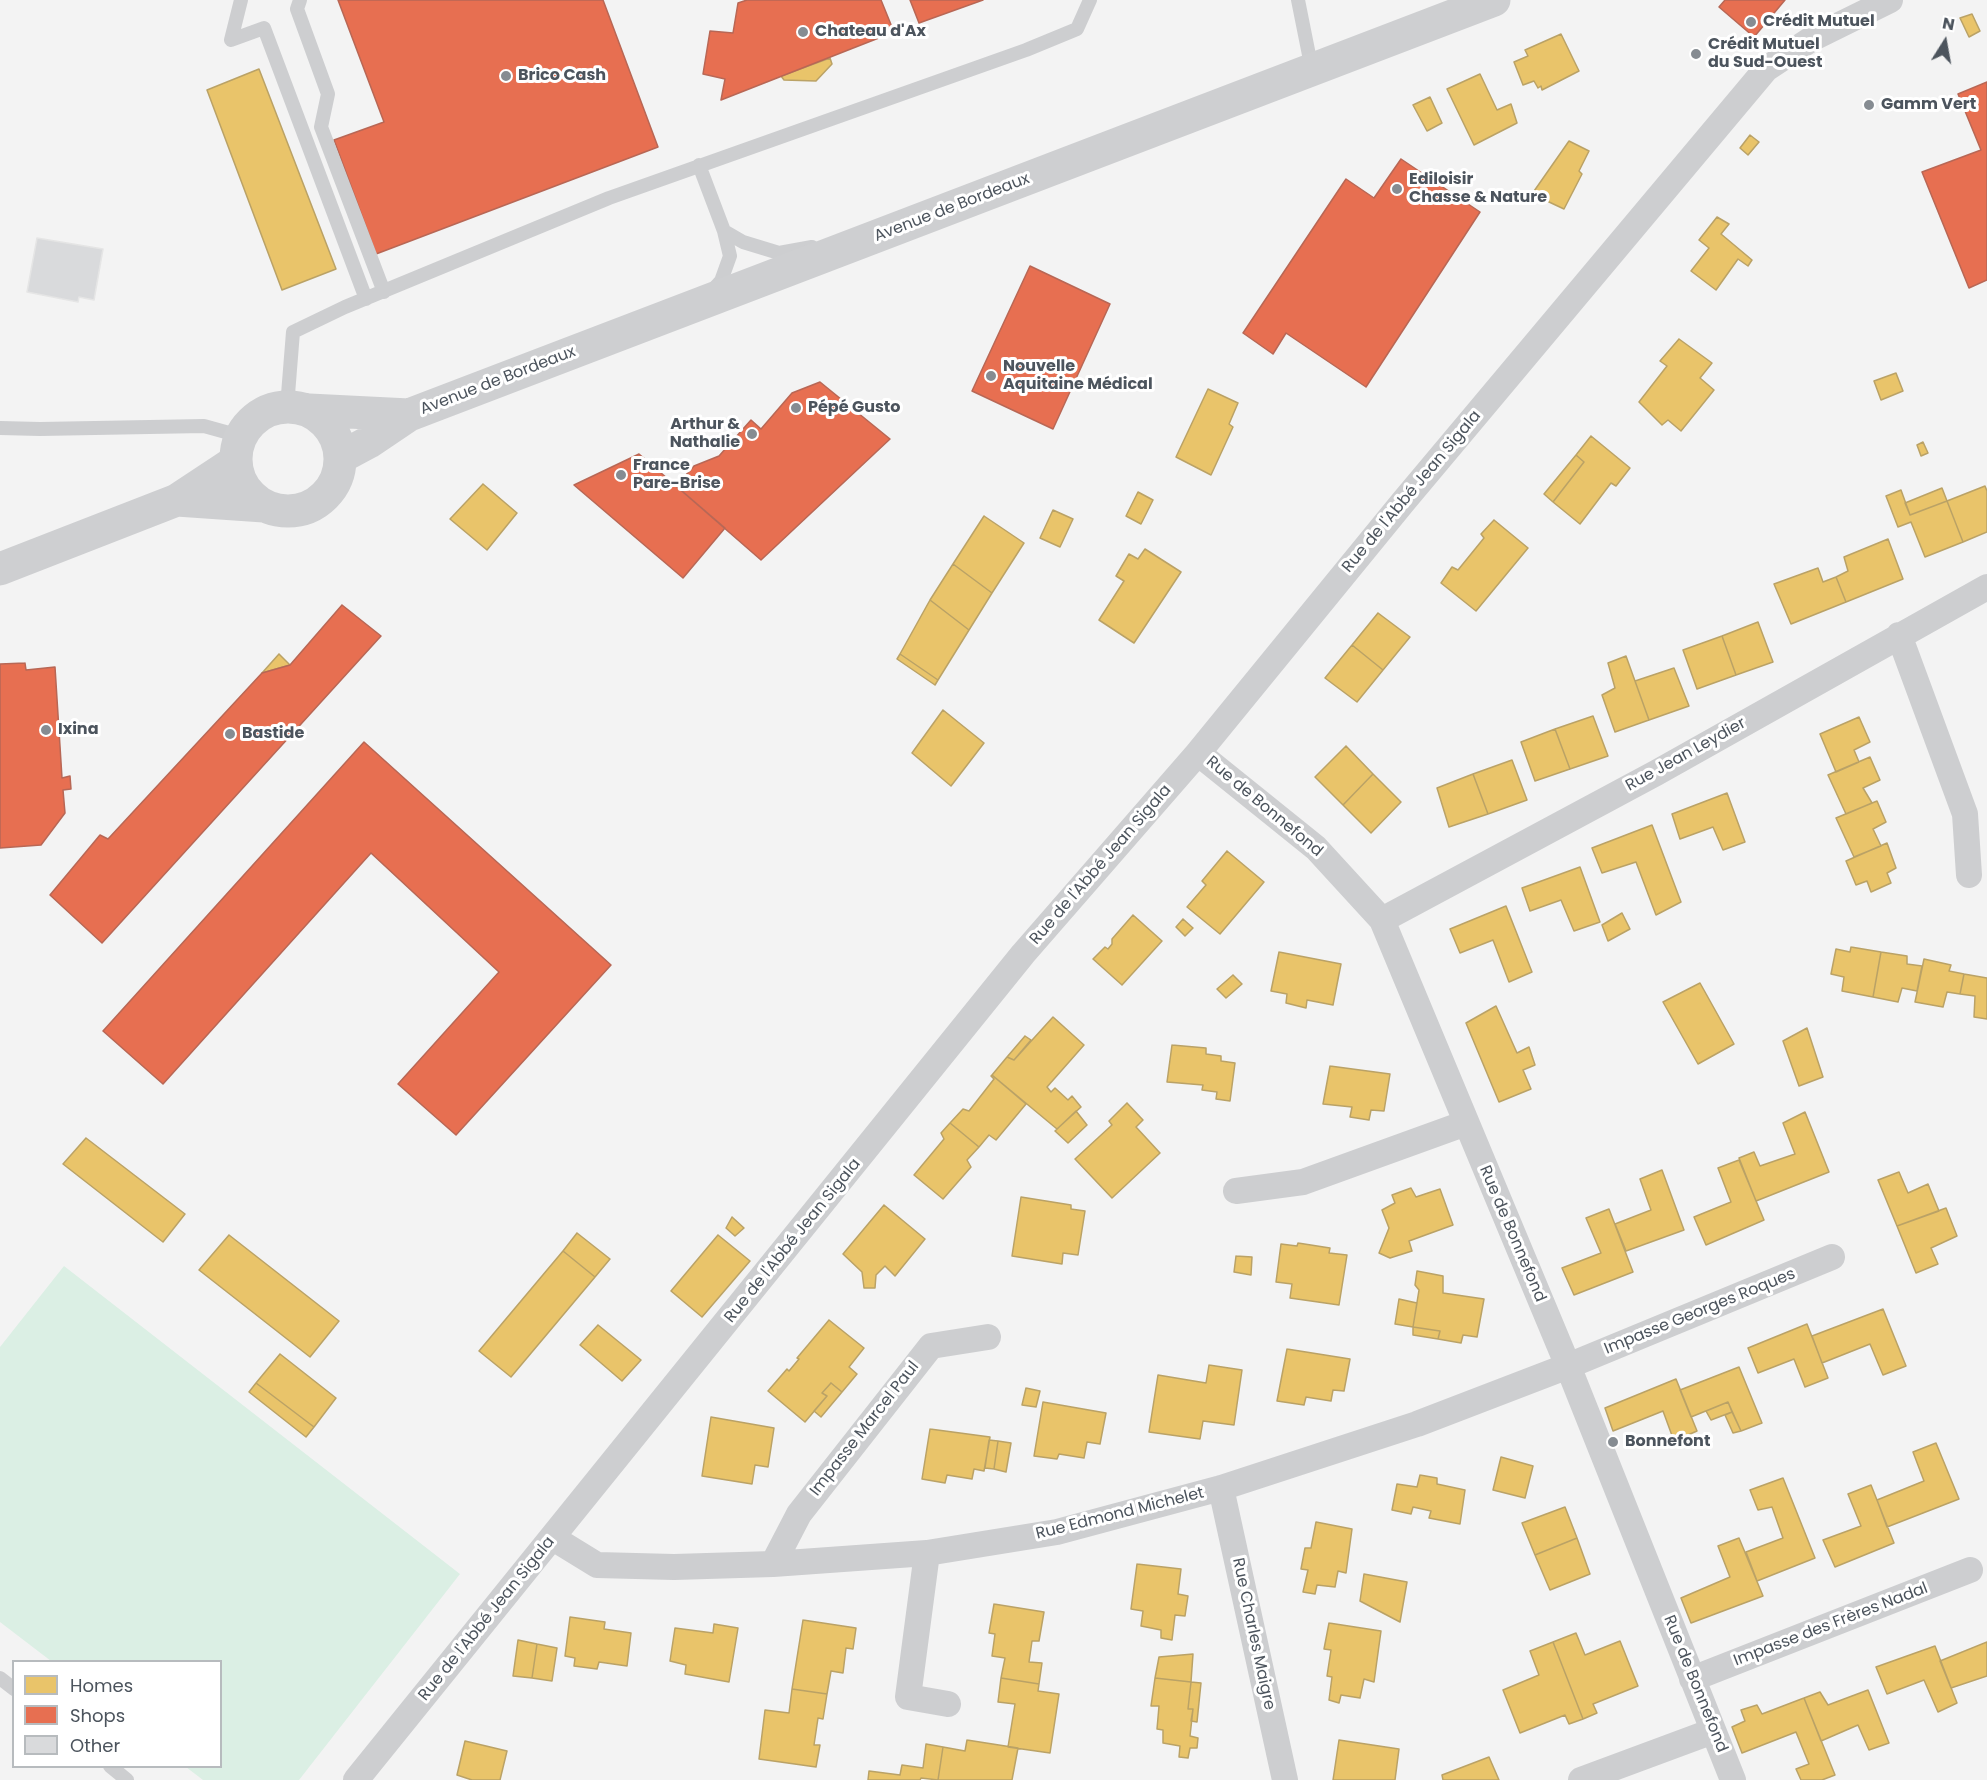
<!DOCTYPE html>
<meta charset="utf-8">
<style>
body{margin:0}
#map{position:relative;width:1987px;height:1780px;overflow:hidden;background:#f3f3f3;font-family:Poppins,sans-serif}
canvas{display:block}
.legend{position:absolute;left:12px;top:1660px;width:210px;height:108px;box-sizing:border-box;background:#fff;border:2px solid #b7bbbe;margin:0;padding:8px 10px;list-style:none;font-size:18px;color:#4c545d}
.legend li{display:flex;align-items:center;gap:12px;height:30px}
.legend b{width:30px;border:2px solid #b7bbbe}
.north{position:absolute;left:1915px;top:12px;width:60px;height:60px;-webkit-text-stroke:4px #fff;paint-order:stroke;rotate:11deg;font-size:16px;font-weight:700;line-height:24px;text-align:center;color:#4c545d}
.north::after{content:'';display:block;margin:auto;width:21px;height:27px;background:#4c545d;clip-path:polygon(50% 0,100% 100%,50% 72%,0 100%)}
</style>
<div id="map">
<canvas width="1987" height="1780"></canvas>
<ul class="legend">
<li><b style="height:16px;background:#e9c46a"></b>Homes</li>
<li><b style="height:16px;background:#e76f51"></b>Shops</li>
<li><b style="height:16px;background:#d9dadc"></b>Other</li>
</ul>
<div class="north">N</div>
</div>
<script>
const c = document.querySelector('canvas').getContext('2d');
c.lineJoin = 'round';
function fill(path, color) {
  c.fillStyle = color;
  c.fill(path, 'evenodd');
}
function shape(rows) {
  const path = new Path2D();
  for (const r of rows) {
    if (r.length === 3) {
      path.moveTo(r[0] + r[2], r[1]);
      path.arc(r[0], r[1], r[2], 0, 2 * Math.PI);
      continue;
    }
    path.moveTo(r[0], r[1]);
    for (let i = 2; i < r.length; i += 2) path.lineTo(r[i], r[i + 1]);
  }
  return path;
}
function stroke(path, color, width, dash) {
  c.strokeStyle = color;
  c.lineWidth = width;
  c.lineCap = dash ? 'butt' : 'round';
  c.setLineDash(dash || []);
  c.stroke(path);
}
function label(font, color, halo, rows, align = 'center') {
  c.font = font + ' Poppins,sans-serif';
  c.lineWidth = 6;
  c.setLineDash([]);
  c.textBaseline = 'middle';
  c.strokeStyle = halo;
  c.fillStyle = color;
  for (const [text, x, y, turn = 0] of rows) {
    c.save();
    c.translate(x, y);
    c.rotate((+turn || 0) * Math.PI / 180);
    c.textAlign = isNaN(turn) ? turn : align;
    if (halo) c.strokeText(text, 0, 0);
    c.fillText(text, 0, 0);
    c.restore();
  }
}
fill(shape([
 [64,1266,460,1574,299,1780,203,1780,186,1767,220,1766,220,1662,51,1661,0,1622,0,1347]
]), '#dbefe4');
const homes = shape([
 [1972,14,1980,31,1969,37,1960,18,1972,14],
 [1561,34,1579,71,1542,90,1541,86,1538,88,1534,81,1523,85,1514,62,1528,56,1525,50,1561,34],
 [830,58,832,64,816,81,784,80,781,76,830,58],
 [259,69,336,269,282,290,207,90,259,69],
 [1480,74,1497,110,1511,104,1517,123,1474,145,1447,89,1480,74],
 [1430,97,1442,123,1427,131,1413,105,1430,97],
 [1750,135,1759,142,1748,155,1740,148,1750,135],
 [1569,141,1589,151,1579,171,1582,174,1564,209,1532,194,1569,141],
 [1717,217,1729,224,1721,234,1752,260,1748,266,1738,259,1716,290,1691,271,1709,248,1699,240,1717,217],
 [1679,339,1712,363,1700,378,1714,390,1681,431,1668,420,1662,425,1639,402,1667,366,1660,361,1679,339],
 [1896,373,1903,391,1881,400,1874,381,1896,373],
 [1208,389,1238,403,1229,424,1233,427,1211,475,1176,457,1208,389],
 [1591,436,1630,468,1616,486,1611,483,1580,524,1553,502,1584,462,1576,455,1591,436],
 [1923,442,1928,453,1921,456,1917,445,1923,442],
 [1576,455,1584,462,1553,502,1544,494,1576,455],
 [483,484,517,513,487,550,450,519,483,484],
 [1985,486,1987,491,1987,532,1963,542,1947,501,1985,486],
 [1942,488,1947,501,1910,515,1905,503,1942,488],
 [1901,490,1910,515,1947,501,1963,542,1925,557,1911,522,1898,527,1886,496,1901,490],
 [1138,492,1153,500,1141,524,1126,516,1138,492],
 [1053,510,1073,519,1060,547,1040,538,1053,510],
 [984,516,1024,543,992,593,953,564,984,516],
 [1494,520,1528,548,1476,611,1441,583,1452,567,1458,570,1484,538,1481,534,1494,520],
 [1888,539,1903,579,1846,602,1836,577,1848,571,1844,557,1888,539],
 [1145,549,1181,572,1134,643,1099,620,1124,581,1116,576,1129,554,1138,559,1145,549],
 [953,564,992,593,969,630,930,600,953,564],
 [1818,568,1823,582,1836,577,1846,602,1791,624,1774,584,1818,568],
 [930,600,969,630,938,680,900,654,930,600],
 [1378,613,1410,637,1383,670,1352,645,1378,613],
 [1758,622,1773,662,1736,675,1722,636,1758,622],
 [1722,636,1736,675,1697,689,1683,650,1722,636],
 [1352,645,1383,670,1357,702,1325,678,1352,645],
 [279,654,290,665,262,673,279,654],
 [900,654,938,680,935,685,897,659,900,654],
 [1626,656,1649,720,1615,732,1602,695,1615,688,1608,663,1626,656],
 [1674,668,1689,706,1649,720,1635,681,1674,668],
 [943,710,984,743,951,786,912,753,943,710],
 [1593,716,1608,756,1570,769,1555,729,1593,716],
 [1859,717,1870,742,1854,750,1859,762,1836,772,1820,734,1859,717],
 [1555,729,1570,769,1535,781,1521,742,1555,729],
 [1346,746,1373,774,1343,805,1315,777,1346,746],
 [1870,757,1880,780,1863,788,1872,803,1846,814,1828,775,1870,757],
 [1512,760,1527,800,1488,814,1473,774,1512,760],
 [1373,774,1401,802,1371,833,1343,805,1373,774],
 [1473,774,1488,814,1449,827,1437,788,1473,774],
 [1727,793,1745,842,1723,850,1713,827,1680,839,1672,814,1727,793],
 [1877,801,1886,822,1873,829,1881,846,1854,857,1836,818,1877,801],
 [1652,825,1681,902,1656,915,1636,862,1602,873,1592,848,1652,825],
 [1887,843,1896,868,1887,873,1891,883,1871,892,1867,881,1856,885,1846,861,1887,843],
 [1227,851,1264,882,1220,934,1187,907,1206,885,1202,881,1227,851],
 [1580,867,1600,922,1574,931,1561,900,1530,911,1522,888,1580,867],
 [1506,906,1532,972,1509,982,1493,940,1460,953,1450,929,1506,906],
 [1622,913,1630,929,1608,941,1602,925,1622,913],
 [1133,915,1162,941,1122,985,1093,959,1105,947,1108,949,1112,944,1112,939,1133,915],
 [1183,919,1193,928,1185,936,1176,927,1183,919],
 [1851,947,1881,952,1873,997,1842,991,1844,977,1831,974,1836,949,1850,952,1851,947],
 [1279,952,1341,964,1333,1005,1307,1000,1306,1008,1286,1003,1287,994,1271,991,1279,952],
 [1881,952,1907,956,1907,964,1922,966,1917,991,1902,988,1898,1002,1873,997,1881,952],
 [1924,959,1951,965,1949,971,1964,974,1960,994,1947,992,1943,1007,1915,1002,1924,959],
 [1964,974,1987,978,1987,1019,1974,1017,1975,996,1960,994,1964,974],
 [1233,975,1242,984,1226,998,1217,989,1233,975],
 [1700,983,1734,1044,1698,1064,1663,1002,1700,983],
 [1496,1006,1517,1053,1529,1047,1535,1065,1523,1070,1531,1089,1499,1102,1466,1023,1496,1006],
 [1053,1017,1084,1045,1047,1087,1051,1092,1055,1088,1068,1100,1072,1096,1081,1107,1057,1129,992,1075,1007,1057,1014,1060,1053,1017],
 [1807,1028,1823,1077,1799,1086,1783,1041,1807,1028],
 [1025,1036,1031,1040,1014,1060,1007,1057,1025,1036],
 [1172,1045,1206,1048,1206,1054,1221,1056,1221,1061,1235,1063,1230,1101,1216,1099,1217,1092,1202,1090,1203,1085,1167,1082,1172,1045],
 [1330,1066,1390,1074,1384,1111,1371,1110,1369,1120,1350,1117,1352,1107,1323,1104,1330,1066],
 [992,1075,1026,1104,996,1140,989,1135,979,1147,950,1123,963,1109,969,1111,994,1079,991,1076,992,1075],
 [1127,1103,1143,1120,1136,1127,1160,1153,1112,1198,1075,1159,1112,1125,1109,1121,1127,1103],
 [1076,1111,1087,1125,1068,1143,1055,1131,1076,1111],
 [1805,1112,1829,1172,1756,1201,1739,1158,1754,1152,1760,1166,1795,1154,1783,1123,1805,1112],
 [950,1123,979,1147,967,1160,971,1167,943,1199,914,1175,944,1139,941,1133,950,1123],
 [86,1138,185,1214,163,1242,63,1164,86,1138],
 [1739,1160,1764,1220,1706,1245,1694,1217,1731,1202,1718,1168,1739,1160],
 [1662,1170,1684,1230,1626,1251,1615,1224,1651,1210,1640,1179,1662,1170],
 [1899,1172,1908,1193,1928,1184,1939,1211,1897,1226,1878,1180,1899,1172],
 [1411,1188,1416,1197,1440,1189,1453,1225,1409,1241,1412,1251,1390,1258,1379,1253,1389,1228,1382,1210,1395,1203,1392,1195,1411,1188],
 [1021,1197,1071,1205,1071,1209,1085,1211,1078,1255,1063,1253,1062,1264,1012,1256,1021,1197],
 [884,1205,925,1239,895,1276,885,1266,876,1275,875,1288,864,1288,862,1272,843,1254,884,1205],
 [1946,1208,1957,1236,1931,1248,1938,1264,1916,1273,1897,1226,1946,1208],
 [1609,1209,1633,1272,1574,1295,1562,1268,1601,1253,1586,1218,1609,1209],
 [732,1217,744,1228,735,1236,726,1228,732,1217],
 [577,1233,610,1259,595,1277,563,1251,577,1233],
 [229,1235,339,1321,310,1357,199,1270,229,1235],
 [718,1235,750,1261,702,1317,671,1291,718,1235],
 [1298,1243,1330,1248,1329,1253,1347,1255,1339,1305,1290,1298,1292,1284,1276,1282,1281,1244,1297,1246,1298,1243],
 [563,1251,595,1277,511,1377,479,1351,563,1251],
 [1236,1256,1252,1257,1251,1275,1234,1272,1236,1256],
 [1417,1271,1443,1276,1443,1293,1484,1299,1477,1337,1463,1335,1461,1343,1438,1339,1440,1331,1413,1327,1419,1290,1415,1285,1417,1271],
 [1399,1299,1417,1303,1413,1327,1395,1324,1399,1299],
 [1883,1309,1906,1366,1883,1375,1870,1344,1822,1363,1812,1336,1883,1309],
 [829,1320,864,1348,849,1367,857,1374,842,1392,831,1383,822,1393,827,1396,805,1422,768,1391,787,1369,789,1371,799,1359,797,1358,829,1320],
 [1807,1324,1828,1378,1805,1387,1794,1359,1758,1373,1748,1348,1807,1324],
 [598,1325,641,1360,622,1381,580,1345,598,1325],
 [1413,1327,1440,1331,1438,1339,1413,1335,1413,1327],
 [1287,1349,1350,1359,1344,1391,1333,1390,1331,1401,1306,1397,1304,1405,1277,1401,1287,1349],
 [280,1354,336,1398,314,1427,256,1383,280,1354],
 [1209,1365,1242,1370,1234,1425,1203,1421,1200,1439,1149,1432,1158,1375,1206,1383,1209,1365],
 [1739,1367,1762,1423,1741,1431,1728,1402,1691,1417,1680,1390,1739,1367],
 [1676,1379,1697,1431,1674,1441,1663,1411,1613,1431,1605,1408,1676,1379],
 [256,1383,314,1427,306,1437,249,1392,256,1383],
 [831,1383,842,1392,821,1417,814,1411,827,1396,822,1393,831,1383],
 [1026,1388,1040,1391,1036,1407,1022,1405,1026,1388],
 [1043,1402,1106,1413,1100,1444,1087,1442,1084,1458,1059,1454,1057,1459,1034,1456,1043,1402],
 [1728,1402,1732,1412,1711,1420,1706,1411,1728,1402],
 [1732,1412,1741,1431,1733,1433,1725,1415,1732,1412],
 [711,1417,774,1428,768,1467,755,1465,752,1484,702,1476,711,1417],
 [930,1429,990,1437,984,1471,974,1469,972,1479,947,1475,945,1483,922,1479,930,1429],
 [989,1440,998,1441,994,1469,985,1468,989,1440],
 [998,1441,1011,1443,1006,1472,994,1469,998,1441],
 [1936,1443,1959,1499,1887,1527,1877,1500,1924,1481,1913,1452,1936,1443],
 [1501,1457,1533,1466,1525,1498,1493,1490,1501,1457],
 [1420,1475,1437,1478,1437,1484,1465,1490,1460,1524,1429,1518,1431,1511,1413,1507,1411,1514,1392,1510,1397,1484,1417,1487,1420,1475],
 [1783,1478,1815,1558,1757,1581,1746,1552,1783,1538,1772,1507,1758,1510,1750,1490,1783,1478],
 [1871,1485,1894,1543,1835,1567,1823,1540,1861,1526,1848,1494,1871,1485],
 [1565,1507,1577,1538,1535,1555,1522,1523,1565,1507],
 [1316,1522,1352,1529,1346,1573,1338,1571,1335,1587,1317,1585,1315,1594,1303,1592,1308,1570,1301,1569,1305,1548,1311,1548,1316,1522],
 [1577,1538,1590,1574,1550,1590,1535,1555,1577,1538],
 [1739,1538,1763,1596,1691,1623,1681,1598,1730,1577,1718,1546,1739,1538],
 [1137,1564,1181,1569,1178,1594,1188,1596,1185,1616,1175,1615,1172,1640,1161,1638,1161,1630,1141,1626,1143,1611,1131,1609,1137,1564],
 [1364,1574,1407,1582,1400,1622,1360,1601,1364,1574],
 [994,1604,1044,1612,1039,1641,1032,1641,1029,1662,1042,1663,1039,1684,1001,1678,1005,1658,992,1656,995,1634,989,1633,994,1604],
 [570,1617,605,1622,604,1629,631,1633,627,1666,599,1662,597,1669,574,1666,575,1658,565,1656,570,1617],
 [803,1620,856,1628,853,1649,846,1648,843,1673,831,1671,827,1694,792,1689,803,1620],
 [1329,1623,1381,1631,1374,1682,1364,1679,1360,1698,1341,1695,1339,1703,1329,1700,1332,1677,1327,1676,1331,1650,1324,1649,1329,1623],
 [714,1624,738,1628,729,1682,685,1674,686,1665,670,1661,675,1628,713,1633,714,1624],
 [1576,1633,1585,1655,1620,1641,1638,1686,1593,1704,1597,1713,1583,1719,1553,1642,1576,1633],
 [518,1640,537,1644,532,1678,513,1676,518,1640],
 [1553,1642,1583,1719,1569,1724,1565,1715,1520,1733,1503,1690,1539,1675,1530,1651,1553,1642],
 [1987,1642,1987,1676,1951,1688,1940,1661,1987,1642],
 [537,1644,557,1648,552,1681,532,1678,537,1644],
 [1935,1646,1957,1703,1938,1712,1924,1680,1887,1694,1876,1667,1935,1646],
 [1193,1654,1191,1682,1155,1678,1159,1657,1193,1654],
 [1001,1678,1039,1684,1038,1691,1059,1694,1050,1753,1008,1747,1015,1704,998,1702,1001,1678],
 [1155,1678,1191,1682,1188,1709,1193,1709,1190,1736,1198,1738,1197,1748,1190,1748,1188,1758,1179,1757,1180,1746,1163,1743,1163,1730,1157,1729,1159,1706,1151,1706,1155,1678],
 [1191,1682,1201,1683,1197,1722,1191,1721,1193,1709,1188,1709,1191,1682],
 [792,1689,827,1694,823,1719,818,1718,814,1745,820,1745,816,1767,759,1759,765,1710,789,1713,792,1689],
 [1868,1690,1889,1743,1869,1750,1858,1725,1821,1741,1804,1698,1820,1692,1828,1705,1868,1690],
 [1804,1698,1835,1775,1822,1780,1801,1780,1796,1769,1809,1764,1796,1732,1742,1753,1732,1727,1745,1721,1741,1710,1757,1705,1762,1714,1804,1698],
 [967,1740,1018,1748,1012,1780,938,1780,943,1747,965,1751,967,1740],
 [1339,1740,1399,1749,1395,1780,1333,1780,1339,1740],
 [465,1741,507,1751,500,1780,472,1780,457,1775,465,1741],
 [926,1744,943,1747,938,1780,921,1778,920,1780,868,1780,869,1771,900,1775,902,1765,923,1768,926,1744],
 [1489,1757,1499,1780,1443,1780,1442,1775,1489,1757]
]);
fill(homes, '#e9c46a');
stroke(homes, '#baa266', 1.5);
const shops = shape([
 [338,0,603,0,658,147,376,254,334,140,384,122,338,0],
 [747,0,881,0,894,32,721,100,725,79,703,74,710,31,733,33,738,3,747,0],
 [910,0,983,0,919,23,910,0],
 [1725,0,1785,0,1754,37,1719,7,1725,0],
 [1987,82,1987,280,1969,288,1922,172,1981,150,1958,94,1987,82],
 [1401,159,1480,212,1366,387,1286,333,1273,354,1243,333,1346,179,1374,198,1401,159],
 [1030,266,1110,304,1053,429,972,391,1030,266],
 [820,382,890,439,761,560,676,486,694,466,719,456,751,420,761,429,792,393,820,382],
 [639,454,725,528,683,578,574,485,639,454],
 [342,605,381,636,102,943,50,895,100,835,108,839,262,673,290,665,342,605],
 [25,663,26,670,55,667,62,778,70,776,71,789,63,790,65,813,41,845,0,848,0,664,25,663],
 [364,742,611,965,456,1135,398,1084,499,972,371,853,163,1084,103,1031,364,742]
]);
fill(shops, '#e76f51');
stroke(shops, '#b86755', 1.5);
const building = shape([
 [37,238,103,249,94,300,79,297,78,302,27,292,37,238]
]);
fill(building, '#d9dadc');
stroke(building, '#e5e5e5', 1.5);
stroke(shape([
 [241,0,231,40,264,28,366,299],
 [300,0,297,9,328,94,321,127,384,292],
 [1298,0,1312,70],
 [699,165,724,231,730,256,721,281,712,291],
 [724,231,743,242,779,253,812,247],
 [287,407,293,332,345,307,609,198,1026,50,1077,29,1090,0],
 [0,428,40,429,204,426,240,436],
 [0,1678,14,1689],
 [110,1766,127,1780]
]), '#cdced0', 14);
stroke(shape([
 [1899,635,1965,814,1969,875],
 [1198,753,1316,848,1382,920,1568,1366,1733,1780],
 [1382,920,1656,773,1987,587],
 [1236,1191,1303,1182,1466,1123],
 [1221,1488,1285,1780],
 [553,1538,597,1565,674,1567,773,1564,927,1553,1057,1532,1221,1488,1417,1424,1568,1366,1832,1257],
 [927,1553,908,1697,948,1704],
 [773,1564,799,1514,931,1346,988,1337],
 [1692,1679,1970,1570],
 [356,1780,1023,954,1198,753,1403,502,1766,69,1813,38,1890,0],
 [1581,1780,1713,1731]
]), '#cdced0', 26);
stroke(shape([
 [288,459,52],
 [309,410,409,415],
 [341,457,369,442,409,415,1494,0],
 [177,500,264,506],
 [0,569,177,500,236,461]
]), '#cecfd1', 33);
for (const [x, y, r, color] of [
 [1751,22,6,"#868c92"],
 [803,32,6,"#868c92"],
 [1696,54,6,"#868c92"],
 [506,76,6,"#868c92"],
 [1869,105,6,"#868c92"],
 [1397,189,6,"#868c92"],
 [991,376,6,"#868c92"],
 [796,408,6,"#868c92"],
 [752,434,6,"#868c92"],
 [621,475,6,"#868c92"],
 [46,730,6,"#868c92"],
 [230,734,6,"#868c92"],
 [1613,1442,6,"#868c92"]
]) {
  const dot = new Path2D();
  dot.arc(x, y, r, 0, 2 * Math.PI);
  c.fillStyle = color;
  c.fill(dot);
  stroke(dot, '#fff', 2);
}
label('bold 16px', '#4c545d', '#fff', [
 ["Crédit Mutuel",1763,22],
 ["Chateau d'Ax",815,32],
 ["Crédit Mutuel",1708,45],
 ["du Sud-Ouest",1708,63],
 ["Brico Cash",518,76],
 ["Gamm Vert",1881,105],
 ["Ediloisir",1409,180],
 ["Chasse & Nature",1409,198],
 ["Nouvelle",1003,367],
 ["Aquitaine Médical",1003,385],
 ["Pépé Gusto",808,408],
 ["Arthur &",740,425,"right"],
 ["Nathalie",740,443,"right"],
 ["France",633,466],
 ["Pare-Brise",633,484],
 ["Ixina",58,730],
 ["Bastide",242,734],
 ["Bonnefont",1625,1442]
], 'left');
label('16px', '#4c545d', '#fff', [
 ["Avenue de Bordeaux",952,208,-21],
 ["Avenue de Bordeaux",498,381,-21],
 ["Rue de l'Abbé Jean Sigala",1412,492,-50],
 ["Rue Jean Leydier",1686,755,-29],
 ["Rue de Bonnefond",1264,807,40],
 ["Rue de l'Abbé Jean Sigala",1101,865,-49],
 ["Rue de Bonnefond",1512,1234,67],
 ["Rue de l'Abbé Jean Sigala",793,1241,-51],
 ["Impasse Georges Roques",1700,1312,-22],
 ["Impasse Marcel Paul",865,1429,-52],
 ["Rue Edmond Michelet",1120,1514,-14],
 ["Rue de l'Abbé Jean Sigala",487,1619,-51],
 ["Impasse des Frères Nadal",1831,1625,-21],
 ["Rue Charles Maigre",1253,1634,78],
 ["Rue de Bonnefond",1695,1684,68]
]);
</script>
